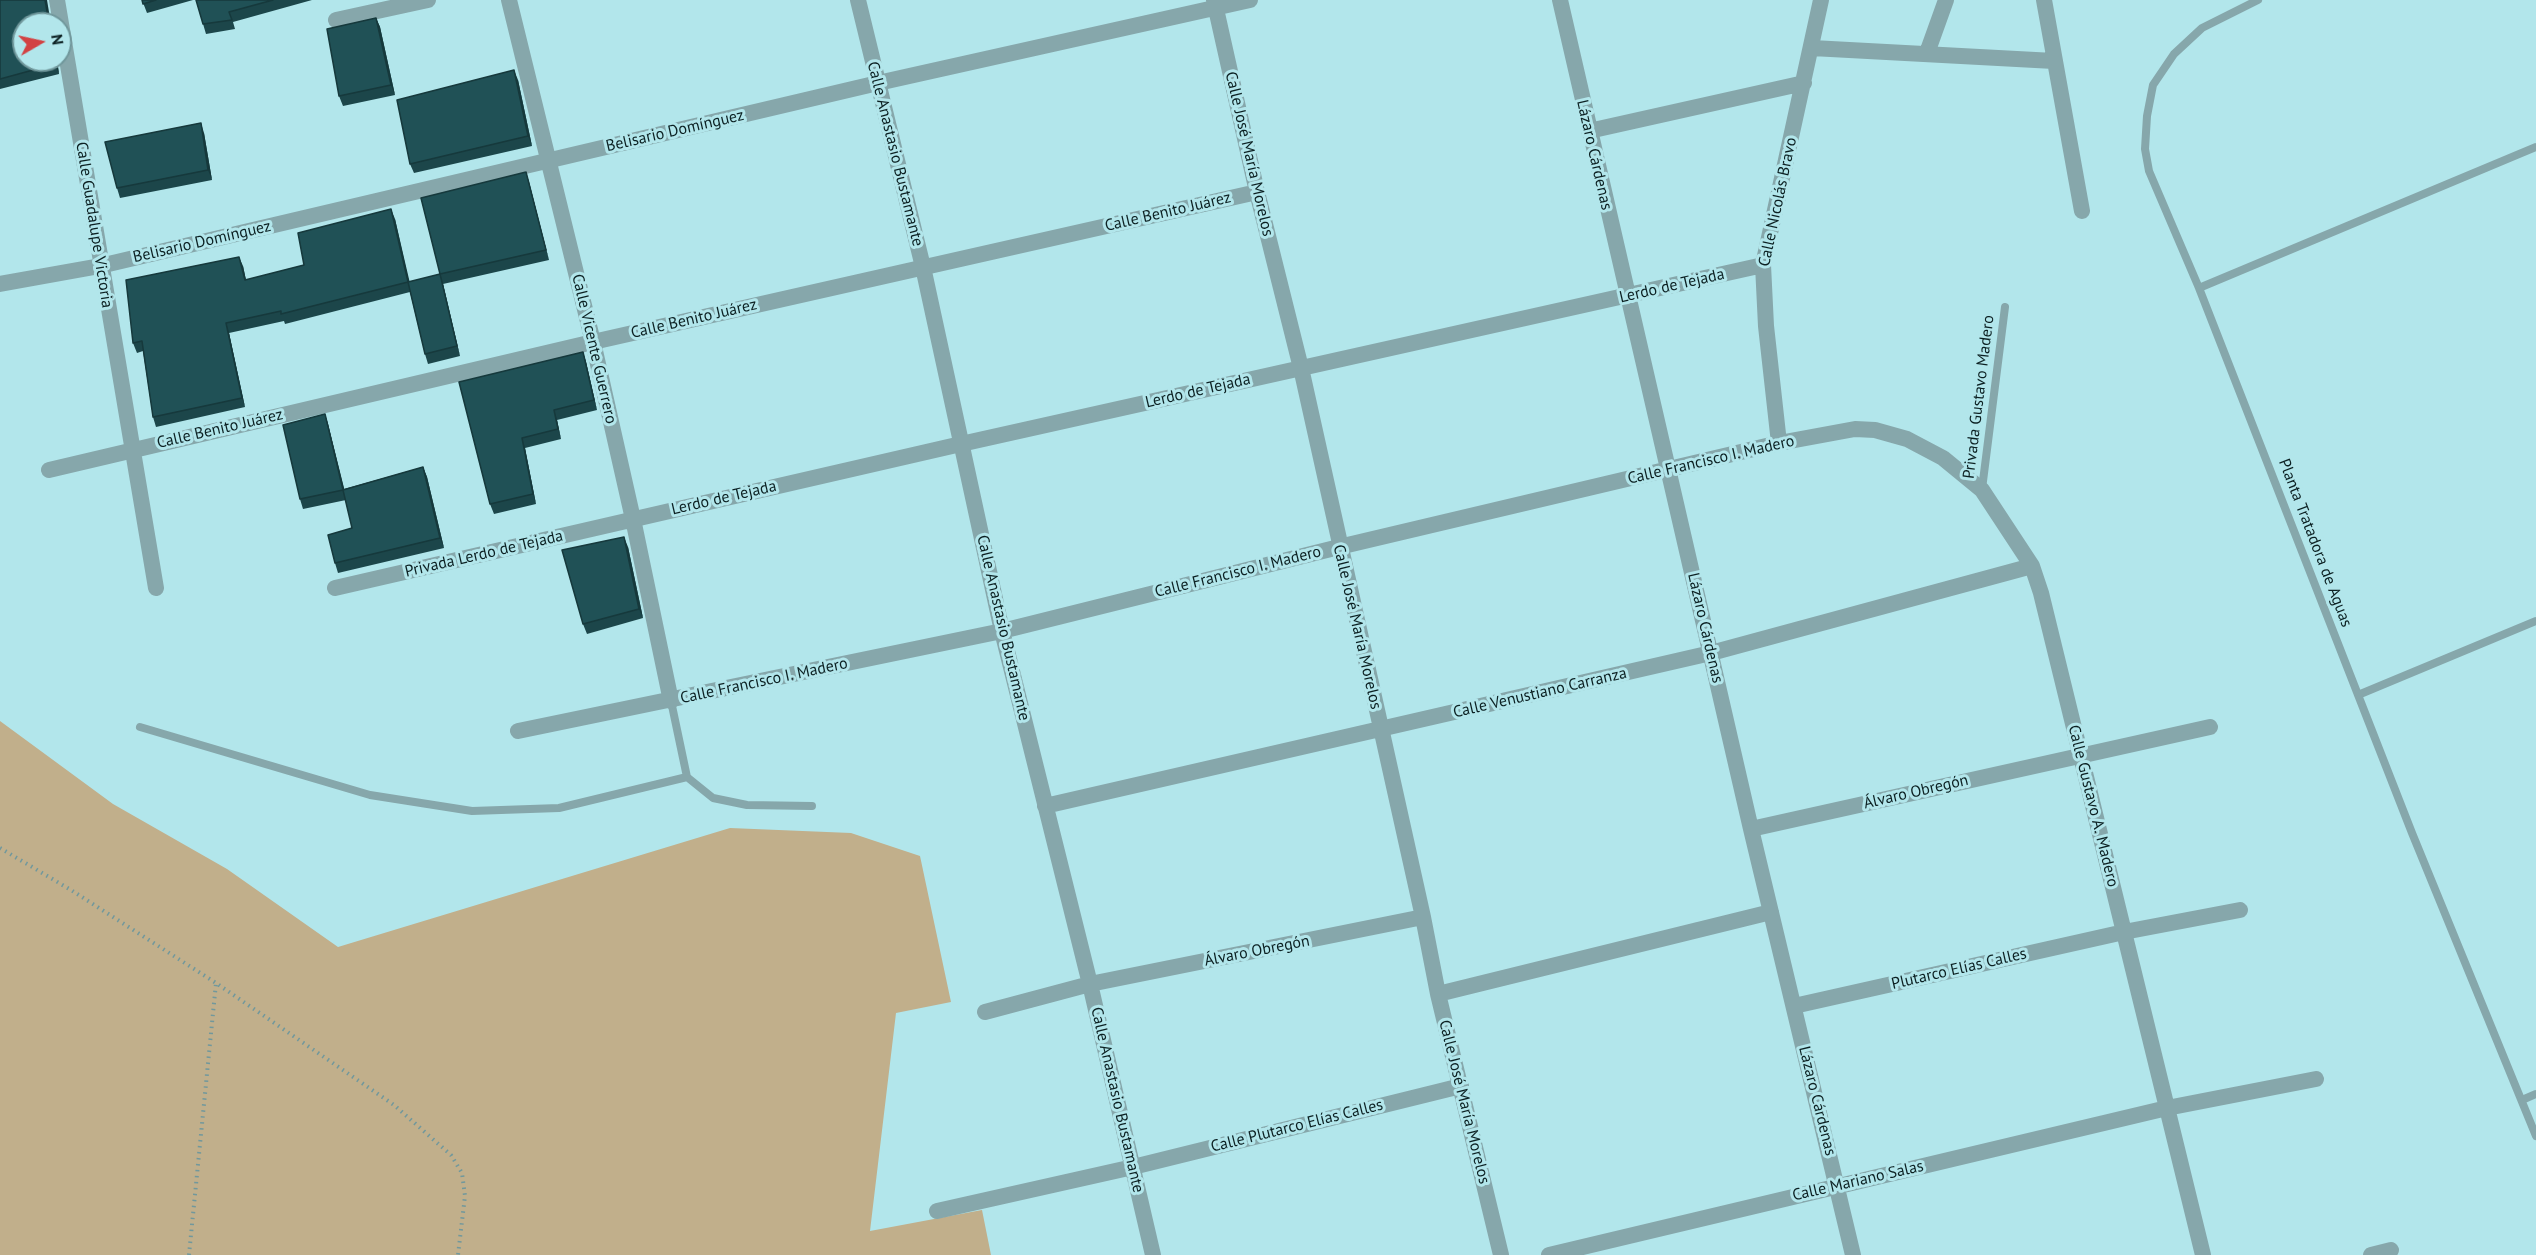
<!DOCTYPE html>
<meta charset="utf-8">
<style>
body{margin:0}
#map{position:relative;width:2536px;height:1255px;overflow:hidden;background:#b2e6eb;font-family:"PT Sans",sans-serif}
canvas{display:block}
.north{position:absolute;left:12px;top:12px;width:60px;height:60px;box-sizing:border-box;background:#b2e6eb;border:2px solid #70979b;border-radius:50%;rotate:81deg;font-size:16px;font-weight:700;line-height:24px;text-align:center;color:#0c2022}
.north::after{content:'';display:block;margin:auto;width:21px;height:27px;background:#d24243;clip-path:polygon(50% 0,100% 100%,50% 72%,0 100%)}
</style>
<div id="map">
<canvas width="2536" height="1255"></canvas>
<div class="north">N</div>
</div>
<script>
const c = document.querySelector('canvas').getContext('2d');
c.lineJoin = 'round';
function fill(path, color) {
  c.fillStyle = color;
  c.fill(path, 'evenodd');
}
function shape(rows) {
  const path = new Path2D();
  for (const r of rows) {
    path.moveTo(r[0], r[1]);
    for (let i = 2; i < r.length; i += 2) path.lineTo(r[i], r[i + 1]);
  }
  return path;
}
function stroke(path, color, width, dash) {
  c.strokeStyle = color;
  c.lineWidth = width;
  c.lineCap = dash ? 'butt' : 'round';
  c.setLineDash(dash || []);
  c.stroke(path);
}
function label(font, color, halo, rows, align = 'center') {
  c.font = font + ' "PT Sans",sans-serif';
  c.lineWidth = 6;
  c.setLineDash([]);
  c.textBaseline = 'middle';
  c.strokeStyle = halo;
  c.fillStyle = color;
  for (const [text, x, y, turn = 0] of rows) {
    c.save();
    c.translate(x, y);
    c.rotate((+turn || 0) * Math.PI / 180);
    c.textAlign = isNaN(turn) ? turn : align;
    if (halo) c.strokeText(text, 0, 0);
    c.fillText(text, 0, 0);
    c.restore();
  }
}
fill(shape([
 [0,721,113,804,227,869,338,947,730,828,851,833,920,856,951,1002,896,1013,870,1231,982,1210,991,1255,0,1255]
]), '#c1af8b');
stroke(shape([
 [0,848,71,890,216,983,394,1105,451,1155,462,1173,465,1196,458,1255],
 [189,1255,216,983]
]), '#71989c', 4, [1.5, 4.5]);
stroke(shape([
 [2258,0,2202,28,2174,54,2153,85,2147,116,2145,149,2149,171,2199,288,2412,833,2536,1136],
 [2199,288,2536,147],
 [1982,489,2005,307],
 [2358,695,2536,621],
 [671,701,687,777,713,798,747,805,812,806],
 [140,727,370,795,472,811,559,808,687,777],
 [2522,1100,2536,1094]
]), '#86a7ab', 8);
stroke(shape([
 [57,0,156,588],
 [509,0,593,342,633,519,671,701],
 [858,0,923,267,1002,631,1090,984,1153,1255],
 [1214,0,1257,192,1301,368,1423,917,1438,994,1501,1255],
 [1560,0,1751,829,1853,1255],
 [2044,0,2082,211],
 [336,20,428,0],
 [1812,48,2054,61],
 [1927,53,1946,0],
 [1589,131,1804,83],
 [0,284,100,266,878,83,1250,0],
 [1779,443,1766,326,1763,265,1821,0],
 [49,470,593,342,1257,192],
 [335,588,961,444,1763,265],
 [518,731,1002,631,1339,547,1779,443,1855,429,1875,430,1907,439,1943,458,1982,490,2032,566,2041,593,2203,1255],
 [1045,806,1711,653,2032,566],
 [1751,829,2210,727],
 [1438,994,1771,912],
 [1794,1006,2124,932,2240,910],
 [985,1012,1090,984,1423,917],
 [937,1211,1133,1167,1461,1086],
 [1549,1255,2167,1108,2316,1079],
 [2371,1255,2391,1250]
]), '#86a7ab', 16);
fill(shape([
 [0,0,24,60,57,60,59,74,0,89],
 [142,0,193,0,147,13],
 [196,0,312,0,233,22,235,29,206,34],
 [376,18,380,27,395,95,343,106,339,96],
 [518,80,532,146,414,173,410,164],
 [204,133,212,180,120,198,117,188],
 [526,172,529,182,549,260,443,284,460,356,428,364,425,354,410,292,285,324,284,321,229,333,245,407,156,427,153,417,143,351,137,353,133,343,243,266,246,280,304,265,395,219,409,282,440,274],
 [583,352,586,362,597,410,557,420,561,439,525,448,536,504,494,514,490,504,459,382],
 [325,414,328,424,344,489,423,467,427,477,444,548,338,573,335,563,352,528,346,500,303,509,300,499],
 [628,547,643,618,587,634,583,624]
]), '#1c464a');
fill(shape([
 [45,0,47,0,51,24,49,24],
 [376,18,380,27,395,95,391,85],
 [55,60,57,60,59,74,55,64],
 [514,70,518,80,532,146,528,136],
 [201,123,204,133,212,180,208,170],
 [526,172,529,182,549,260,546,250],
 [391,209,395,219,412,292,408,282],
 [239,257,243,266,248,290,245,280],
 [440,274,443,284,460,356,457,346],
 [226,323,229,333,245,407,242,398],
 [583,352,586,362,597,410,594,400],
 [554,410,557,420,561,439,558,429],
 [325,414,328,424,347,500,343,490],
 [522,438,525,448,536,504,533,494],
 [423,467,427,477,444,548,440,538],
 [624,537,628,547,643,618,639,609]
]), '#16393c');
const building = shape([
 [0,0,45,0,49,24,24,24,24,60,55,60,55,64,0,79,0,0],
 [142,0,156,0,143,4,142,0],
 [196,0,273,0,229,12,232,20,203,24,196,0],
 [376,18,391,85,339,96,327,29,376,18],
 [514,70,528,136,410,164,397,100,514,70],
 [201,123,208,170,117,188,105,142,201,123],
 [526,172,546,250,440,274,421,198,526,172],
 [391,209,408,282,281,314,281,311,226,323,242,398,153,417,142,341,133,343,126,280,239,257,245,280,304,265,298,233,391,209],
 [440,274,457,346,425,354,408,282,440,274],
 [583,352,594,400,554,410,558,429,522,438,533,494,490,504,459,382,583,352],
 [325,414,343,490,300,499,283,425,325,414],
 [423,467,440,538,335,563,328,535,352,528,343,490,423,467],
 [624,537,639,609,583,624,562,550,624,537]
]);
fill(building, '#205156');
stroke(building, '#16393c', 1.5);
label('16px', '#0c2022', '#b2e6eb', [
 ["Belisario Domínguez",675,131,-13],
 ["Calle Anastasio Bustamante",895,154,76],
 ["Calle José María Morelos",1249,154,77],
 ["Lázaro Cárdenas",1594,155,77],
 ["Calle Nicolás Bravo",1778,202,-78],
 ["Calle Benito Juárez",1168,212,-13],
 ["Calle Guadalupe Victoria",94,225,81],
 ["Belisario Domínguez",202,242,-13],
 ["Lerdo de Tejada",1672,286,-13],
 ["Calle Benito Juárez",694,319,-13],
 ["Calle Vicente Guerrero",594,349,77],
 ["Lerdo de Tejada",1198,391,-13],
 ["Privada Gustavo Madero",1979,397,-83],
 ["Calle Benito Juárez",220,429,-13],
 ["Calle Francisco I. Madero",1711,460,-13],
 ["Lerdo de Tejada",724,498,-13],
 ["Planta Tratadora de Aguas",2315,543,69],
 ["Privada Lerdo de Tejada",484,554,-13],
 ["Calle Francisco I. Madero",1238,572,-14],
 ["Calle José María Morelos",1357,627,77],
 ["Calle Anastasio Bustamante",1003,628,77],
 ["Lázaro Cárdenas",1705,628,77],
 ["Calle Francisco I. Madero",764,681,-12],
 ["Calle Venustiano Carranza",1540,693,-13],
 ["Álvaro Obregón",1916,792,-13],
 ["Calle Gustavo A. Madero",2093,806,76],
 ["Álvaro Obregón",1257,951,-11],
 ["Plutarco Elías Calles",1959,969,-13],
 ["Calle Anastasio Bustamante",1117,1100,77],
 ["Lázaro Cárdenas",1817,1101,76],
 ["Calle José María Morelos",1464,1102,76],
 ["Calle Plutarco Elías Calles",1297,1126,-14],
 ["Calle Mariano Salas",1858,1181,-13]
]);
</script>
